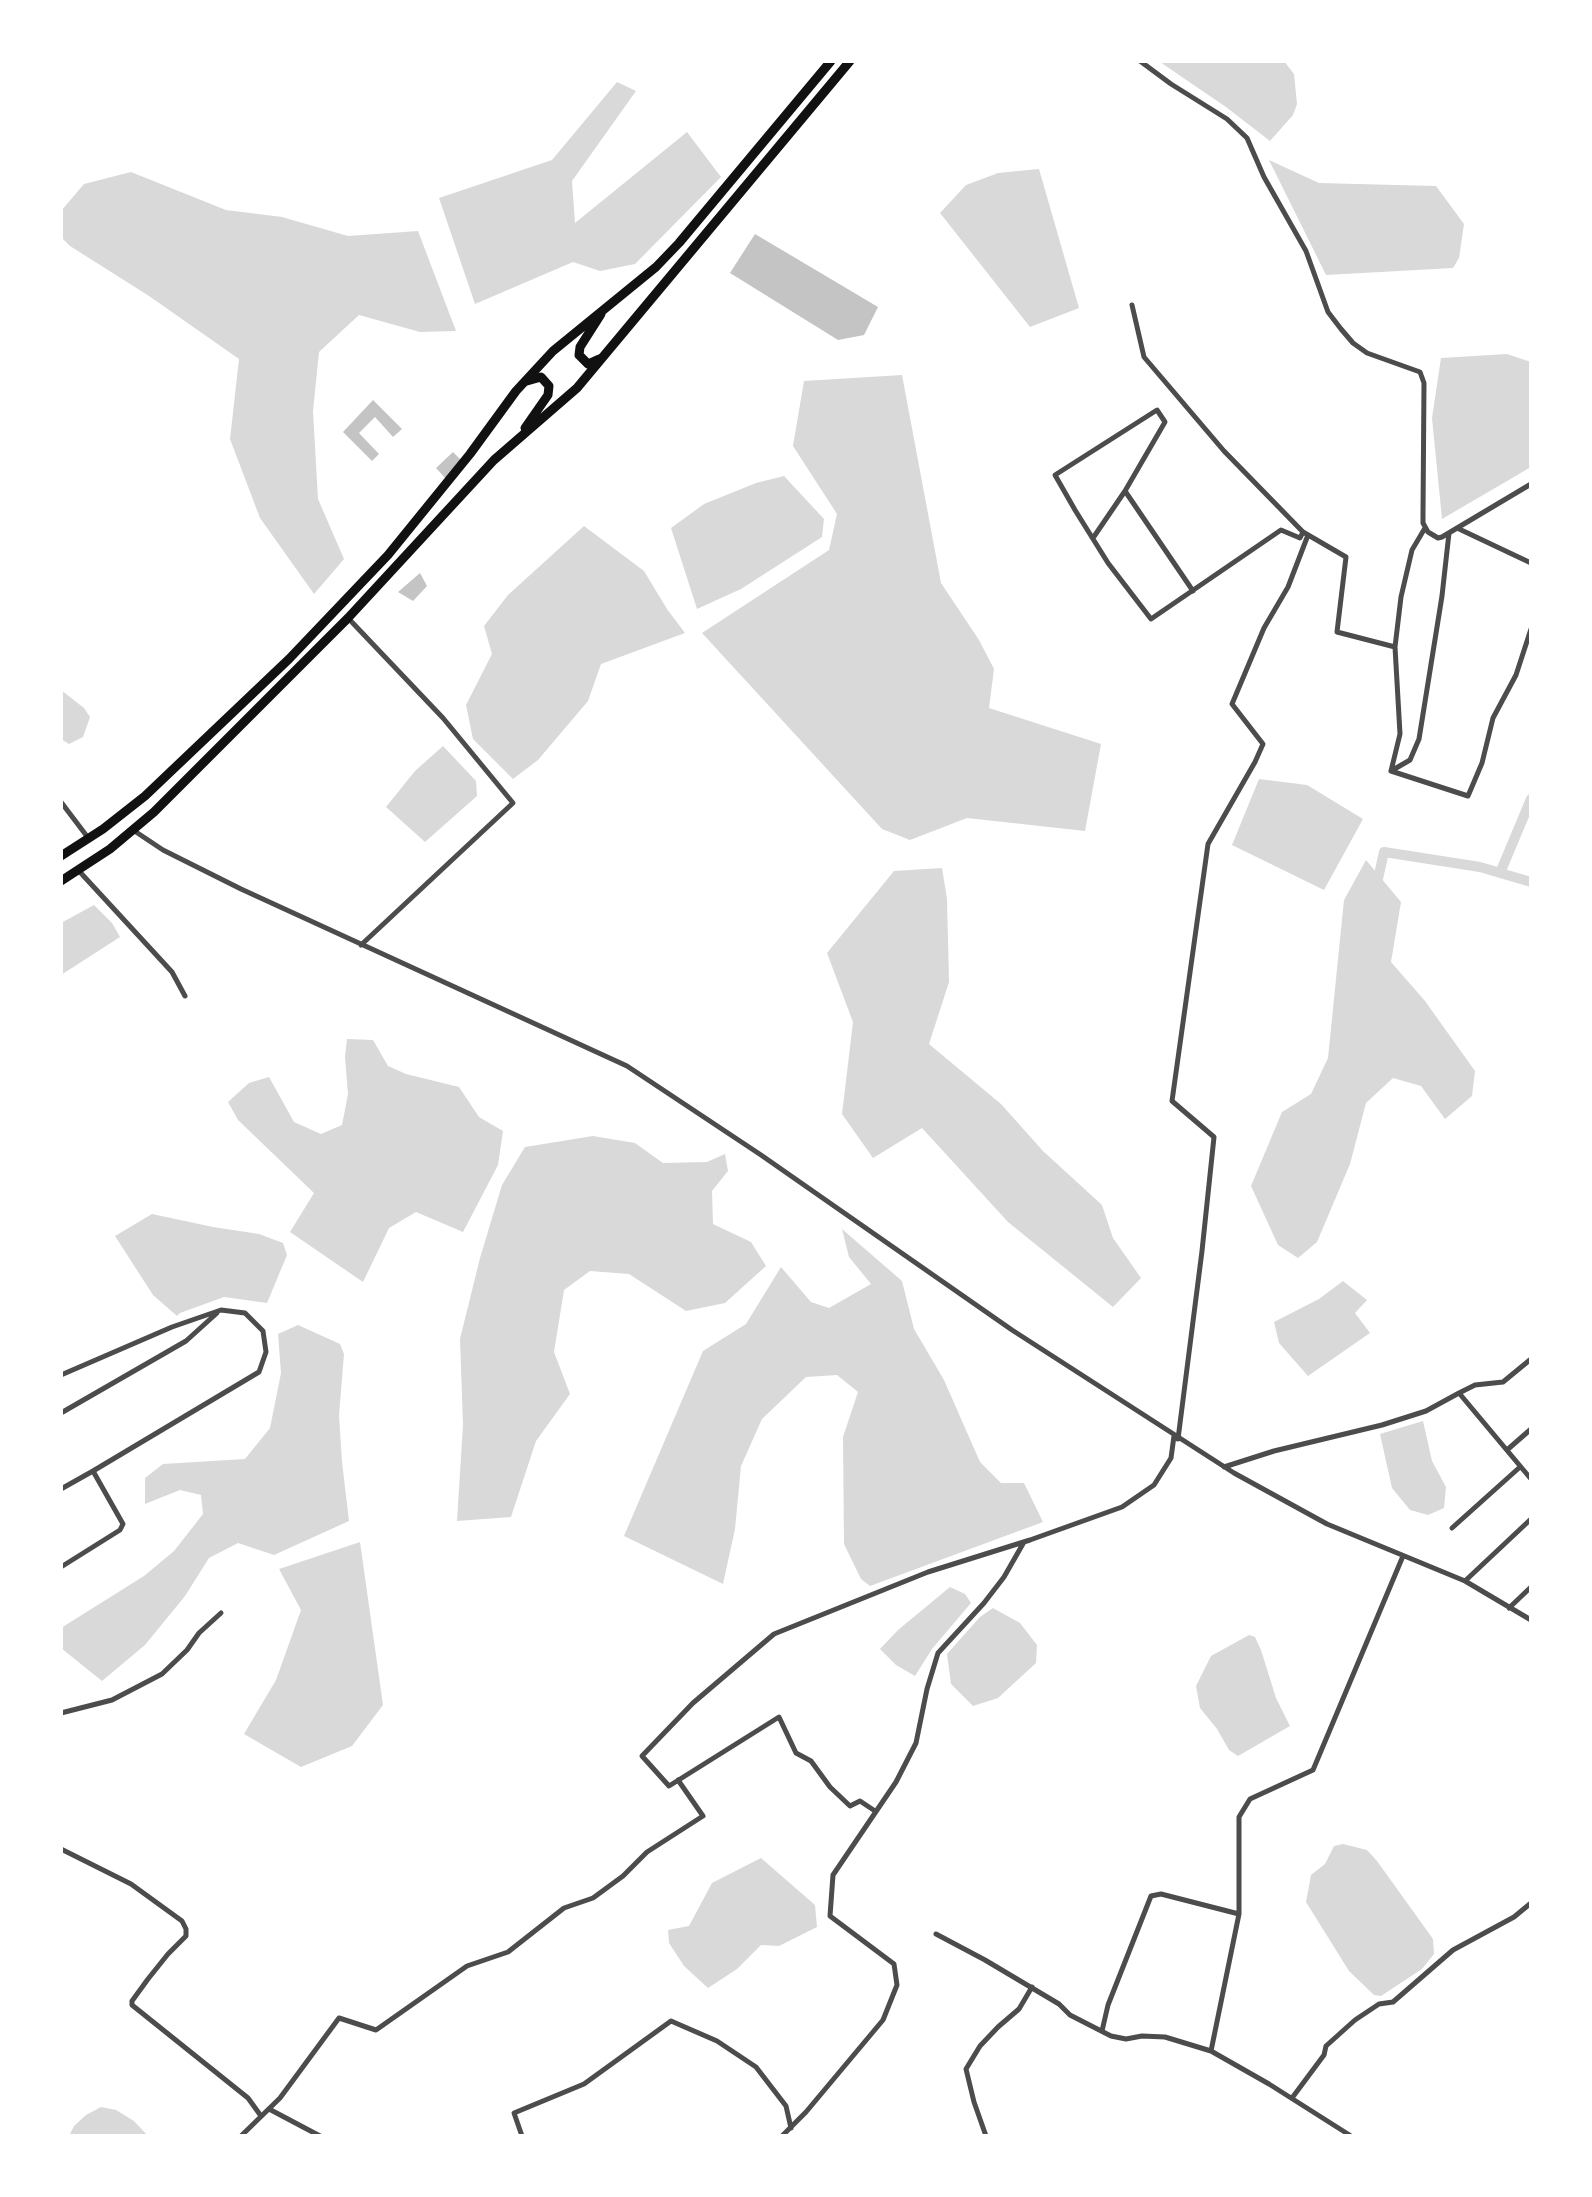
<!DOCTYPE html>
<style>
body{margin:0}
#map{position:relative;width:1592px;height:2197px;overflow:hidden;background:#fff;font-family:"Golos Text",sans-serif}
canvas{display:block}
.frame{position:absolute;inset:0;border:63px solid #fff;pointer-events:none}
</style>
<div id="map">
<canvas width="1592" height="2197"></canvas>
<div class="frame"></div>
</div>
<script>
const c = document.querySelector('canvas').getContext('2d');
c.lineJoin = 'round';
function fill(path, color) {
  c.fillStyle = color;
  c.fill(path, 'evenodd');
}
function shape(rows) {
  const path = new Path2D();
  for (const r of rows) {
    path.moveTo(r[0], r[1]);
    for (let i = 2; i < r.length; i += 2) path.lineTo(r[i], r[i + 1]);
  }
  return path;
}
function stroke(path, color, width, dash) {
  c.strokeStyle = color;
  c.lineWidth = width;
  c.lineCap = dash ? 'butt' : 'round';
  c.setLineDash(dash || []);
  c.stroke(path);
}
fill(shape([
 [1284,61,1294,74,1297,104,1293,115,1270,141,1226,107,1160,62],
 [617,82,636,91,572,181,575,223,687,132,721,177,635,264,600,271,573,262,475,304,439,198,552,160],
 [1269,160,1319,183,1436,186,1464,224,1459,258,1453,268,1326,275],
 [1039,169,1079,308,1030,327,940,213,966,185,998,173],
 [131,172,226,210,282,217,348,236,418,231,456,331,420,332,359,315,319,352,313,411,318,499,344,559,314,594,260,518,230,439,239,359,149,296,70,246,61,237,61,211,84,184],
 [1507,354,1531,362,1531,467,1442,519,1432,418,1441,358],
 [902,375,941,583,979,640,994,669,989,708,1101,744,1085,831,967,818,910,840,882,829,702,633,829,550,837,514,793,446,804,381],
 [784,476,824,519,822,537,741,589,697,609,671,528,704,504,756,483],
 [584,526,644,571,667,609,685,633,601,664,588,701,538,760,513,779,473,739,466,705,492,654,484,626,508,595],
 [61,690,84,708,90,717,83,737,69,744,61,739],
 [443,746,476,781,477,796,425,842,386,807,415,771],
 [1259,779,1307,785,1363,819,1324,890,1232,845],
 [1366,860,1401,902,1391,962,1425,1001,1475,1071,1472,1096,1445,1119,1421,1086,1393,1078,1366,1103,1350,1164,1317,1242,1298,1258,1278,1245,1251,1186,1282,1112,1311,1094,1328,1058,1344,900],
 [942,868,947,899,949,982,929,1044,1001,1104,1043,1151,1102,1205,1113,1238,1141,1278,1113,1307,1008,1222,922,1128,873,1158,842,1114,853,1022,827,953,894,871],
 [94,905,112,923,120,937,61,975,61,923],
 [347,1039,373,1040,388,1066,406,1074,459,1087,479,1117,503,1131,498,1165,463,1232,416,1212,389,1228,363,1282,290,1232,314,1193,238,1120,228,1102,249,1083,269,1077,294,1122,321,1134,342,1125,348,1094,345,1057],
 [593,1136,635,1143,663,1163,707,1162,725,1154,728,1171,712,1191,713,1224,751,1242,766,1266,725,1303,686,1311,629,1274,590,1271,564,1290,554,1352,570,1394,536,1441,511,1517,457,1521,463,1425,460,1339,480,1258,502,1185,525,1147],
 [152,1214,213,1227,259,1234,283,1243,287,1255,267,1303,224,1297,180,1313,177,1316,153,1295,115,1236],
 [842,1229,902,1281,914,1329,944,1380,980,1462,1001,1483,1024,1483,1043,1522,870,1586,861,1579,844,1544,843,1437,858,1392,837,1375,806,1377,762,1419,741,1466,735,1529,723,1584,624,1536,703,1351,746,1324,781,1267,811,1302,829,1308,871,1284,849,1257],
 [1343,1281,1367,1300,1355,1313,1370,1333,1308,1376,1279,1343,1274,1322,1319,1299],
 [298,1325,340,1344,344,1354,339,1415,342,1462,349,1521,274,1555,238,1543,209,1558,185,1596,145,1645,102,1681,61,1648,61,1628,144,1576,174,1551,203,1514,201,1495,180,1490,145,1504,145,1478,163,1464,245,1459,270,1428,281,1373,278,1334],
 [1423,1421,1432,1461,1446,1487,1444,1508,1428,1515,1410,1510,1392,1488,1380,1434],
 [360,1542,383,1705,352,1746,301,1767,244,1734,276,1680,301,1610,279,1569],
 [950,1587,965,1594,971,1603,932,1649,915,1676,896,1665,880,1649,898,1630],
 [993,1608,1020,1623,1037,1645,1036,1663,998,1698,973,1706,951,1684,947,1654,980,1617],
 [1249,1635,1255,1637,1261,1650,1276,1698,1290,1726,1238,1756,1229,1750,1217,1729,1200,1708,1196,1686,1211,1656],
 [1343,1844,1367,1850,1377,1861,1433,1939,1434,1954,1422,1969,1381,1996,1374,1995,1349,1971,1306,1902,1311,1875,1325,1864,1334,1846],
 [761,1858,815,1905,817,1927,779,1946,761,1945,737,1969,708,1988,684,1966,669,1943,668,1930,689,1926,712,1883],
 [101,2107,116,2110,134,2121,148,2136,69,2136,74,2126,86,2115]
]), '#d9d9d9');
stroke(shape([
 [1500,873,1531,799],
 [1376,888,1384,852,1480,867,1531,882]
]), '#d9d9d9', 10);
fill(shape([
 [755,234,878,307,864,335,838,340,730,273],
 [373,400,402,429,393,437,375,417,359,433,379,454,372,461,343,432],
 [453,452,463,462,446,479,436,468],
 [420,573,427,586,413,601,398,592]
]), '#c4c4c4');
stroke(shape([
 [1140,61,1171,84,1227,119,1247,138,1264,177,1306,251,1328,312,1341,329,1353,343,1367,353,1420,372,1424,383,1423,514,1423,523,1428,532,1438,538,1442,537,1531,484],
 [1132,305,1144,357,1224,451,1303,532],
 [1125,491,1193,591],
 [1457,528,1531,563],
 [1449,533,1442,596,1419,739,1410,760,1391,771,1468,796,1482,763,1493,718,1516,675,1531,629],
 [1093,538,1125,491,1165,422,1157,410,1055,475,1075,510,1108,563,1151,619,1281,530,1300,538,1303,532,1346,557,1337,632,1395,647],
 [348,618,443,718,513,803,361,945],
 [1391,771,1400,734,1395,647,1401,597,1412,550,1425,528],
 [61,802,89,839],
 [133,830,163,850,241,889,627,1066,761,1155,1012,1330,1234,1473,1327,1524,1465,1581,1531,1620],
 [79,871,172,972,185,996],
 [61,1375,172,1327,221,1310,245,1313,263,1331,266,1352,259,1372,93,1471],
 [1459,1393,1475,1385,1503,1382,1531,1359],
 [61,1413,186,1341,217,1313],
 [1178,1439,1202,1251,1214,1137,1172,1101,1208,844,1255,762,1263,744,1232,704,1264,628,1288,587,1308,535],
 [1507,1450,1531,1429],
 [1224,1467,1274,1451,1382,1425,1426,1411,1459,1393,1531,1479],
 [61,1489,93,1471,123,1524,120,1530,61,1567],
 [1452,1528,1520,1467],
 [1465,1581,1531,1519],
 [1509,1608,1531,1587],
 [61,1713,112,1700,162,1674,187,1650,199,1633,221,1613],
 [875,1811,860,1801,850,1806,830,1787,811,1761,796,1753,779,1717,669,1786,642,1756,693,1703,774,1634,928,1572,1030,1540,1122,1507,1154,1485,1171,1458,1174,1436],
 [61,1849,131,1884,182,1921,186,1929,186,1936,168,1954,148,1979,132,2001,132,2005,248,2098,261,2116],
 [936,1934,985,1960,1059,2004,1070,2015,1111,2036,1126,2039,1142,2036,1165,2037,1211,2051,1269,2084,1351,2136],
 [1102,2031,1108,2005,1151,1896,1161,1894,1239,1914],
 [1211,2051,1239,1914,1239,1817,1250,1799,1313,1770,1403,1556],
 [1292,2098,1324,2055,1326,2046,1355,2020,1379,2004,1393,2002,1453,1950,1514,1917,1531,1903],
 [269,2109,320,2136],
 [241,2136,280,2098,339,2018,376,2030,467,1966,508,1952,564,1908,593,1898,623,1876,647,1852,703,1816,678,1780],
 [522,2136,514,2113,584,2084,671,2021,717,2041,756,2067,786,2106,791,2128],
 [782,2136,806,2112,883,2020,897,1985,894,1964,830,1916,833,1875,896,1782,916,1743,927,1689,938,1653,984,1603,1004,1577,1024,1542],
 [986,2136,974,2102,966,2069,980,2046,998,2027,1019,2009,1032,1987]
]), '#4c4c4c', 5);
stroke(shape([
 [599,359,588,364,579,355,580,347,601,314],
 [525,428,548,395,549,386,541,377,527,381],
 [61,856,103,829,145,796,289,659,388,555,470,454,516,391,553,351,656,267,679,243,831,61],
 [61,881,110,849,154,812,348,618,494,460,577,388,850,61]
]), '#111', 9);
</script>
